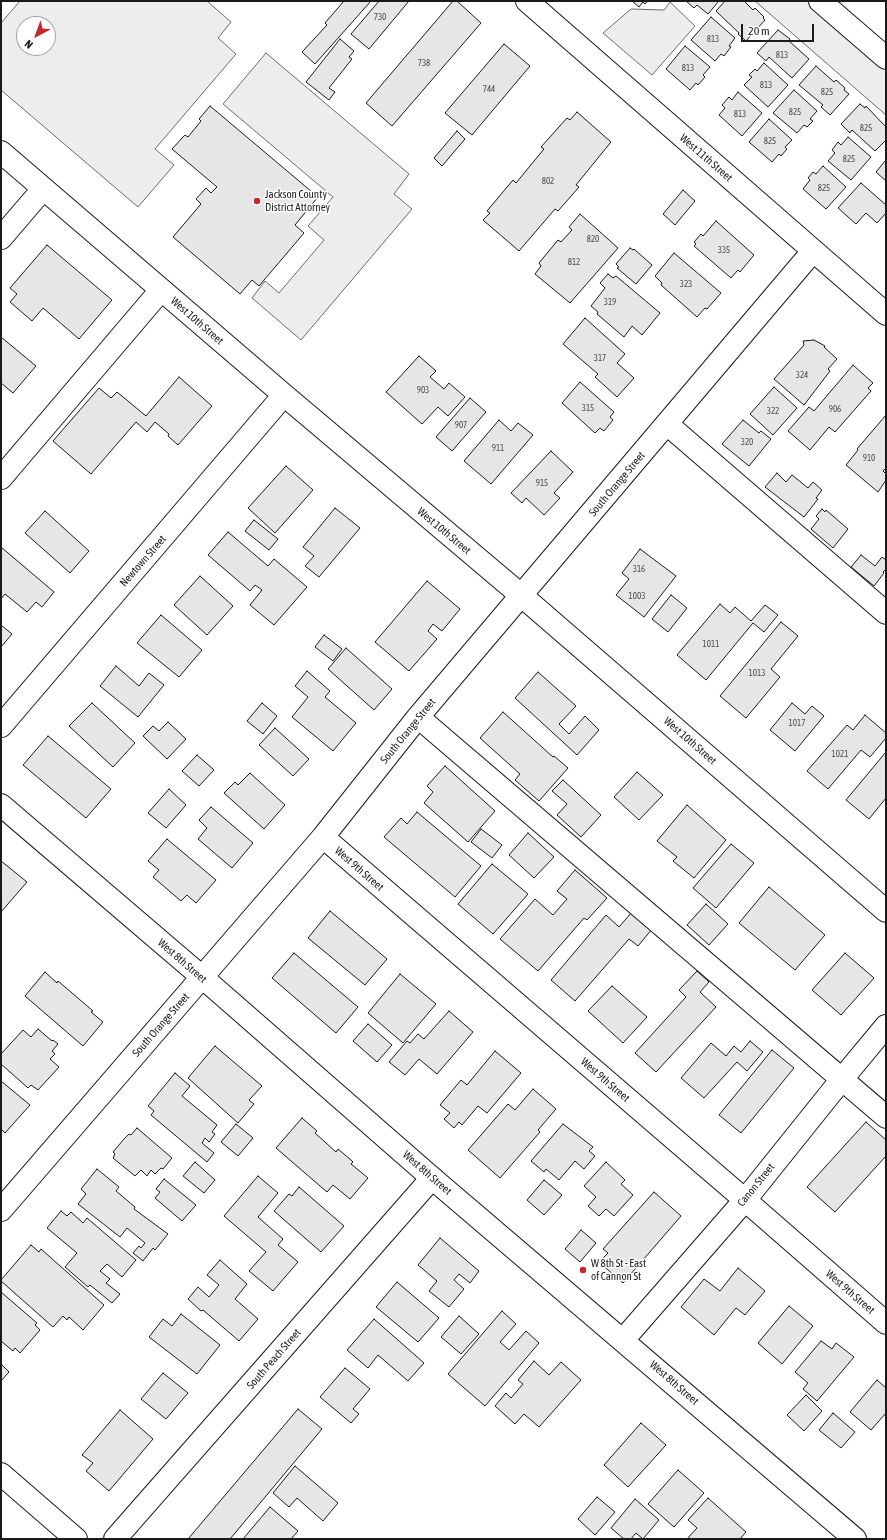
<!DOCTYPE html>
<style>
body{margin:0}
#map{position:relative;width:887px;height:1540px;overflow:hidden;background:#fff;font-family:"Asap Condensed",sans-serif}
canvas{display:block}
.frame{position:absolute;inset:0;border:2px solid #1a1a1a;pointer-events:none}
.north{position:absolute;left:16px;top:16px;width:40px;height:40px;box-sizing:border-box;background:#fff;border:1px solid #a3a3a3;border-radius:50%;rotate:221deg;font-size:11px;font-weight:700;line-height:16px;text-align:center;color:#1a1a1a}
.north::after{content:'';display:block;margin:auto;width:14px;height:18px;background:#c62828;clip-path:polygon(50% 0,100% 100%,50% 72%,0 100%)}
.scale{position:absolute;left:741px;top:24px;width:73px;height:18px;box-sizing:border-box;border:2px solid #1a1a1a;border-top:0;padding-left:5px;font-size:12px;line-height:14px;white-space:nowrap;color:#1a1a1a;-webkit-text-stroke:3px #fff;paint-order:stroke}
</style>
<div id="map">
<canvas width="887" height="1540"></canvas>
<div class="frame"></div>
<div class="north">N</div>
<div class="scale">20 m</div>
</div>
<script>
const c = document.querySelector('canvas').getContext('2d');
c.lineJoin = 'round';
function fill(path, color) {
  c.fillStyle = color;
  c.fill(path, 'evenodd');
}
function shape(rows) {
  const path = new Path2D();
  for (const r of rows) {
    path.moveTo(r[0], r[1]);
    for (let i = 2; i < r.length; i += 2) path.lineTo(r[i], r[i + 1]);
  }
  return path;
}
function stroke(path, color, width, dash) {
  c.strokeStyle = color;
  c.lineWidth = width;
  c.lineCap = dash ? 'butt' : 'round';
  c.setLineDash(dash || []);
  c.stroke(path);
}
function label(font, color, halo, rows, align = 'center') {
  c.font = font + ' "Asap Condensed",sans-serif';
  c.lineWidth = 3;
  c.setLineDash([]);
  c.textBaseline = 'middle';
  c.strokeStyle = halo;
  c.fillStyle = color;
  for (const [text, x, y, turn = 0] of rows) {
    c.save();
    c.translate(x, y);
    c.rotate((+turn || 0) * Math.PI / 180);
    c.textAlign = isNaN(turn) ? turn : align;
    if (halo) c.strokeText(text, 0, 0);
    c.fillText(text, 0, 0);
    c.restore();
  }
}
const parking = shape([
 [20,1,207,1,231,22,218,38,236,54,155,149,174,165,138,207,1,90,1,23,20,1],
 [24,24,48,24,48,48,24,48,24,24],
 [755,1,807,1,886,69,886,115,755,1],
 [670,2,695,26,652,75,603,33,631,9,664,10,670,2],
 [266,53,409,174,394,194,412,209,301,340,252,298,265,281,279,293,324,240,308,226,333,197,223,104,266,53]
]);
fill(parking, '#ededed');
stroke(parking, '#6a6a6a', 1);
const building = shape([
 [344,1,371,1,315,64,302,52,327,25,325,23,344,1],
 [379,1,409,1,369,49,351,34,379,1],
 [453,1,457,1,481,23,392,126,366,103,453,1],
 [632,1,648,1,645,4,643,2,639,7,632,1],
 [686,1,716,1,718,2,708,14,697,5,694,8,686,1],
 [725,1,744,1,753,10,755,8,764,17,763,18,765,20,746,41,738,34,739,33,716,11,725,1],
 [711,17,735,38,729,46,731,47,724,56,721,54,715,61,691,40,711,17],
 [778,30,790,39,789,41,809,59,792,78,769,57,766,61,757,53,778,30],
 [340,39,354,51,349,57,352,59,329,88,335,92,329,100,306,82,340,39],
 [504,44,530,66,472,135,445,113,504,44],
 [685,46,710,67,703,75,705,77,698,85,696,83,690,90,666,69,685,46],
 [764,63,788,85,768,107,744,85,752,77,749,75,755,69,757,71,764,63],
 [816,66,834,82,836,80,845,88,844,90,849,94,830,115,821,107,823,105,799,85,816,66],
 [794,90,817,111,810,119,813,121,807,127,804,125,797,133,773,113,794,90],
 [738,92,762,113,742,136,719,115,725,108,722,105,729,97,732,100,738,92],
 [860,104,865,108,866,106,886,127,886,140,875,151,852,130,850,133,841,124,860,104],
 [210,106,318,197,295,225,304,233,259,286,252,280,240,294,173,237,201,204,196,199,206,188,211,193,217,187,172,149,185,135,188,137,201,121,199,119,210,106],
 [577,112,611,142,576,185,579,187,558,211,555,209,519,251,483,220,490,213,487,211,513,180,516,183,544,149,541,147,567,118,570,120,577,112],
 [769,119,792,140,785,147,787,149,781,156,779,154,772,162,749,142,769,119],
 [457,131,465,139,442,166,434,158,457,131],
 [848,137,871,157,851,180,828,161,835,153,832,150,838,142,841,145,848,137],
 [886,160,886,181,876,172,886,160],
 [823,166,846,187,826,209,803,189,810,180,808,178,813,172,816,174,823,166],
 [861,183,886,205,886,213,877,223,866,213,856,224,838,208,861,183],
 [683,190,695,201,675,225,663,214,683,190],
 [580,214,618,248,570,303,535,274,541,266,539,263,558,240,561,242,572,230,569,227,580,214],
 [716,221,754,255,740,272,738,270,731,278,694,246,696,244,694,242,701,234,703,236,716,221],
 [47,245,112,300,79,339,43,308,32,321,10,302,17,294,10,288,47,245],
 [630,248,633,250,634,249,652,265,636,284,617,268,619,267,616,264,630,248],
 [674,253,721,293,707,309,705,308,697,317,661,285,662,283,655,276,674,253],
 [608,274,613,278,616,276,660,313,642,335,632,326,624,337,597,314,598,312,591,306,605,288,600,283,608,274],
 [585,318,625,354,617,363,634,378,617,397,595,377,598,374,563,344,585,318],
 [1,337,36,366,13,393,1,383,1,337],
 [814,340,825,346,824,347,837,359,828,369,830,371,804,405,774,379,804,345,803,341,814,340],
 [419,356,436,371,430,377,444,389,449,383,465,397,448,416,438,407,422,424,386,392,419,356],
 [853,365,873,383,868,388,871,391,835,432,829,427,810,450,788,431,809,407,814,411,853,365],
 [179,377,212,406,178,445,168,436,169,434,155,422,147,432,136,422,91,474,53,441,99,388,111,398,117,392,146,416,179,377],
 [580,382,614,412,610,417,613,420,604,431,600,428,595,433,562,403,580,382],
 [774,387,797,408,773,435,750,414,774,387],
 [470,398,486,412,452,451,436,437,470,398],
 [886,415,886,468,883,471,886,474,886,480,878,492,846,465,858,450,857,449,886,415],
 [499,420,511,431,518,423,533,435,491,484,464,461,499,420],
 [743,420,759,433,761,431,771,439,749,466,722,444,743,420],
 [551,451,573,472,554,493,560,498,544,515,526,498,522,503,511,493,551,451],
 [286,466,313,490,275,533,248,508,286,466],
 [777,473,786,482,792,475,808,488,813,482,822,490,816,498,818,499,804,517,765,487,777,473],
 [335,508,360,528,319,577,305,566,314,556,303,547,335,508],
 [822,509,825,512,826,510,848,529,833,548,811,529,819,519,816,516,822,509],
 [45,511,89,551,70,573,25,533,45,511],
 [254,520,278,539,269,550,245,531,254,520],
 [228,532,268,566,274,559,307,587,274,625,250,605,262,590,255,585,250,591,208,555,228,532],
 [1,547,54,592,42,607,36,602,27,612,5,594,1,599,1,547],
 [640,549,676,576,644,617,616,595,629,579,622,573,640,549],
 [861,555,875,566,882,557,886,560,886,569,883,572,884,573,874,586,851,567,861,555],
 [200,576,233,606,207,635,174,605,200,576],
 [427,581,460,609,442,631,433,624,428,631,437,639,409,671,375,642,427,581],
 [671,595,687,608,668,632,652,619,671,595],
 [720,604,730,613,735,607,751,621,765,605,778,615,764,632,753,623,706,680,677,655,720,604],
 [161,615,202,650,179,677,137,643,161,615],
 [781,622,798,636,771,669,780,677,746,718,720,696,781,622],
 [1,625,12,634,1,647,1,625],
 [324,635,342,649,333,661,315,647,324,635],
 [346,648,392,689,374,710,328,669,346,648],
 [116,666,139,686,149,673,164,685,138,717,100,686,116,666],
 [307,671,330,691,325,697,356,723,333,751,292,717,308,697,295,686,307,671],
 [538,672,576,706,559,724,569,734,585,716,599,730,577,755,515,698,538,672],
 [92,703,135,743,113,767,69,726,92,703],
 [262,703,277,716,263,734,247,721,262,703],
 [792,703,805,714,812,706,824,716,795,751,770,730,792,703],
 [503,712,553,757,554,756,568,768,539,801,515,780,520,774,480,738,503,712],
 [865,715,886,733,886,738,870,757,861,750,828,789,807,771,847,725,853,730,865,715],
 [168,722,186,739,167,759,143,736,153,726,159,731,168,722],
 [275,728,309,759,293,776,259,745,275,728],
 [48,736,111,789,86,818,23,765,48,736],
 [886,752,886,798,869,819,846,800,886,752],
 [197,755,214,770,199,786,182,771,197,755],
 [445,766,495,811,468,842,424,803,433,792,427,786,445,766],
 [637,772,663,795,639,820,614,797,637,772],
 [250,773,285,805,264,829,224,793,235,782,238,785,250,773],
 [563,780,601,815,581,837,557,815,567,804,552,791,563,780],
 [169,789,186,805,166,828,148,813,169,789],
 [687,805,726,840,694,878,673,861,677,857,657,841,687,805],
 [211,807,253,843,232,868,198,839,207,828,199,820,211,807],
 [417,812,481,866,455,897,384,837,401,818,407,824,417,812],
 [481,829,502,845,492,858,471,842,481,829],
 [528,833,554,857,534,878,509,855,528,833],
 [167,839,216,880,196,903,187,895,181,901,153,877,159,870,148,861,167,839],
 [731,844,754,863,716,908,693,888,731,844],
 [1,861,27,882,1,912,1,861],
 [492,864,528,894,493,934,458,904,492,864],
 [575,870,607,898,587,920,584,918,538,971,500,939,535,899,553,915,567,899,557,891,575,870],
 [769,887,825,935,795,970,739,923,769,887],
 [706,904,728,924,709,945,687,925,706,904],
 [330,911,387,959,365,985,308,938,330,911],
 [632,912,652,929,638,946,629,939,575,1001,551,980,606,915,619,927,632,912],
 [294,953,358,1007,336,1033,272,978,294,953],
 [845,953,874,978,841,1015,812,990,845,953],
 [697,971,709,982,700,992,716,1007,656,1072,635,1053,686,997,679,990,697,971],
 [45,972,57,983,58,981,93,1011,91,1012,103,1022,83,1046,25,996,45,972],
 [400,974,436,1004,403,1043,368,1013,400,974],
 [612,986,647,1017,623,1043,588,1011,612,986],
 [449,1011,473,1032,437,1074,419,1059,405,1075,389,1062,407,1041,410,1043,418,1034,424,1039,449,1011],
 [368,1024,392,1045,377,1062,353,1041,368,1024],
 [38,1029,52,1041,53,1040,58,1044,52,1051,55,1054,50,1059,59,1067,38,1090,31,1085,28,1088,1,1064,1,1054,23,1030,31,1037,38,1029],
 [750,1041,763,1052,747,1071,737,1062,704,1098,681,1078,711,1043,726,1056,734,1046,741,1052,750,1041],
 [215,1046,262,1086,249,1100,254,1104,238,1123,188,1078,215,1046],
 [772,1050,794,1068,741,1133,719,1115,772,1050],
 [495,1051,521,1073,487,1113,478,1106,462,1125,459,1122,454,1128,444,1119,450,1113,440,1105,461,1080,467,1085,495,1051],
 [175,1073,190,1086,182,1096,217,1125,212,1132,215,1134,209,1142,205,1138,202,1143,214,1153,207,1162,151,1115,154,1111,148,1106,175,1073],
 [1,1081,30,1105,5,1133,1,1129,1,1081],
 [533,1089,556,1109,538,1130,540,1132,500,1178,468,1150,508,1104,515,1110,533,1089],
 [302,1118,317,1131,315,1133,336,1152,338,1149,351,1160,353,1162,351,1164,368,1178,350,1199,333,1185,327,1192,276,1148,302,1118],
 [866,1122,886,1140,886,1156,835,1212,807,1187,866,1122],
 [236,1124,253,1138,238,1156,221,1142,236,1124],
 [563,1124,593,1147,589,1151,595,1156,584,1169,575,1161,559,1180,546,1169,544,1172,531,1161,563,1124],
 [137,1128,172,1158,163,1169,161,1168,155,1174,151,1170,147,1176,141,1170,135,1176,113,1158,115,1154,113,1152,124,1139,129,1134,131,1135,137,1128],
 [195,1162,215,1180,204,1193,183,1176,195,1162],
 [606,1162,625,1180,621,1184,633,1195,614,1216,606,1209,599,1216,588,1206,596,1197,584,1186,606,1162],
 [97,1169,119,1187,116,1191,135,1207,134,1209,168,1234,155,1250,153,1248,143,1261,133,1253,139,1246,141,1248,145,1243,127,1228,120,1237,78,1204,86,1194,81,1189,97,1169],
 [258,1176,278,1193,258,1217,283,1239,278,1245,298,1262,273,1291,249,1271,266,1252,224,1216,258,1176],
 [164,1179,196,1205,182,1221,155,1198,160,1192,156,1189,164,1179],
 [544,1180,562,1195,544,1215,527,1200,544,1180],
 [299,1187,344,1226,321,1252,274,1211,289,1194,292,1196,299,1187],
 [654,1192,681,1216,623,1283,599,1262,608,1253,603,1249,654,1192],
 [61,1211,67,1216,71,1212,83,1223,87,1218,136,1260,122,1277,107,1264,100,1271,110,1279,106,1283,120,1294,112,1303,90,1285,88,1287,65,1267,77,1253,47,1228,61,1211],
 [581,1230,596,1243,580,1262,565,1249,581,1230],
 [440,1238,479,1271,470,1283,459,1274,454,1280,464,1289,449,1307,429,1291,437,1281,418,1265,440,1238],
 [31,1245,39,1252,41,1249,104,1305,83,1330,69,1317,67,1320,63,1316,53,1327,1,1281,1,1280,31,1245],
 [220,1260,247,1284,235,1299,258,1319,239,1341,203,1310,201,1311,188,1299,198,1287,209,1297,219,1285,207,1275,220,1260],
 [738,1268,765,1291,745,1315,736,1308,714,1335,681,1307,704,1279,720,1291,738,1268],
 [397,1282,439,1318,418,1342,376,1307,397,1282],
 [1,1292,37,1323,35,1325,40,1330,20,1353,15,1348,13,1351,1,1341,1,1292],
 [789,1306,813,1326,782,1364,758,1343,789,1306],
 [502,1311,516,1324,500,1342,509,1350,526,1331,539,1343,485,1406,448,1374,502,1311],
 [181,1314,220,1345,197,1374,149,1337,163,1319,172,1326,181,1314],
 [459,1316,479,1334,461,1354,441,1337,459,1316],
 [374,1319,424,1363,408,1381,378,1355,368,1368,347,1350,374,1319],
 [821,1341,832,1349,836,1343,854,1357,817,1401,803,1389,808,1383,795,1372,821,1341],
 [534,1361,549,1375,561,1362,581,1380,539,1427,524,1414,515,1424,495,1406,506,1393,511,1398,523,1384,518,1380,534,1361],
 [1,1364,9,1372,1,1381,1,1364],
 [345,1368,370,1389,353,1409,359,1414,351,1423,320,1397,345,1368],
 [163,1373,188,1393,166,1419,141,1399,163,1373],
 [877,1380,886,1388,886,1413,871,1430,850,1412,877,1380],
 [806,1395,822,1411,804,1431,787,1415,806,1395],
 [298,1409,322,1429,230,1539,188,1539,298,1409],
 [120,1410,153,1439,109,1491,86,1471,93,1463,82,1455,120,1410],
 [833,1413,855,1432,841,1448,819,1430,833,1413],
 [641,1423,666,1445,628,1487,604,1465,641,1423],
 [295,1466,338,1503,323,1521,297,1498,289,1507,273,1493,295,1466],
 [678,1470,704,1493,674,1527,648,1504,678,1470],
 [597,1497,615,1512,595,1535,578,1519,597,1497],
 [708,1498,746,1532,740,1539,687,1539,697,1528,688,1520,708,1498],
 [635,1499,659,1520,643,1539,636,1533,631,1539,624,1539,611,1528,635,1499],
 [270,1507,298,1531,291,1539,243,1539,270,1507]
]);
fill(building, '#e6e6e6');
stroke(building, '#1a1a1a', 1);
const minor = shape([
 [527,1,886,314],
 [820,1,886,58],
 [1,152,284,395,522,596,886,911],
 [1,238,43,189],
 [667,424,886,613],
 [1,478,161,290],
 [418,717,886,1117],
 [1,726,284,395],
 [323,837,745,1200,886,1323],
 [1,1210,323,837,418,717,813,251],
 [623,1340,745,1200,842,1079,886,1026],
 [115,1539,432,1178]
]);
const major = shape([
 [1,805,202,977,432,1178,855,1539],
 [1,1474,76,1539]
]);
stroke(minor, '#1a1a1a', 24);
stroke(major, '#1a1a1a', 24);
stroke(minor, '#fff', 22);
stroke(major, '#fff', 22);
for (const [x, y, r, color] of [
 [257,201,4,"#c62828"],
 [583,1270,4,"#c62828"]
]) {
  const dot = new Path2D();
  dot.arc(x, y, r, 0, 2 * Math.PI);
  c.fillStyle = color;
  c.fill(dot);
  stroke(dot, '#fff', 1.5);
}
label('9px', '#4d4d4d', null, [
 ["730",380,17],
 ["813",713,39],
 ["813",782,55],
 ["738",424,63],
 ["813",688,68],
 ["813",766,85],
 ["744",489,89],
 ["825",827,92],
 ["825",795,112],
 ["813",740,114],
 ["825",866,128],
 ["825",770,141],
 ["825",849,159],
 ["802",548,181],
 ["825",824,188],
 ["820",593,239],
 ["335",724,250],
 ["812",574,262],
 ["323",686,284],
 ["319",610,302],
 ["317",600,358],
 ["324",802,375],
 ["903",423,390],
 ["315",588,408],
 ["906",835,409],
 ["322",773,411],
 ["907",461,425],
 ["320",747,442],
 ["911",498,448],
 ["910",869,458],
 ["915",542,483],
 ["316",639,569],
 ["1003",637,596],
 ["1011",711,644],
 ["1013",757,673],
 ["1017",797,723],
 ["1021",840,754]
]);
label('11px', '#1a1a1a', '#fff', [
 ["West 11th Street",706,158,41],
 ["West 10th Street",197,321,41],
 ["South Orange Street",617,484,-50],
 ["West 10th Street",444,531,40],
 ["Newtown Street",143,561,-49],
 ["South Orange Street",408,731,-51],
 ["West 10th Street",690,741,41],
 ["West 9th Street",359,869,41],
 ["West 8th Street",182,961,41],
 ["South Orange Street",161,1025,-49],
 ["West 9th Street",605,1080,41],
 ["West 8th Street",427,1173,41],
 ["Canon Street",756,1185,-51],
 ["West 9th Street",850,1292,41],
 ["South Peach Street",274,1359,-49],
 ["West 8th Street",674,1383,41]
]);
label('11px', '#1a1a1a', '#fff', [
 ["Jackson County",265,195],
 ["District Attorney",265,208],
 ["W 8th St - East",591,1264],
 ["of Cannon St",591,1277]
], 'left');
</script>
